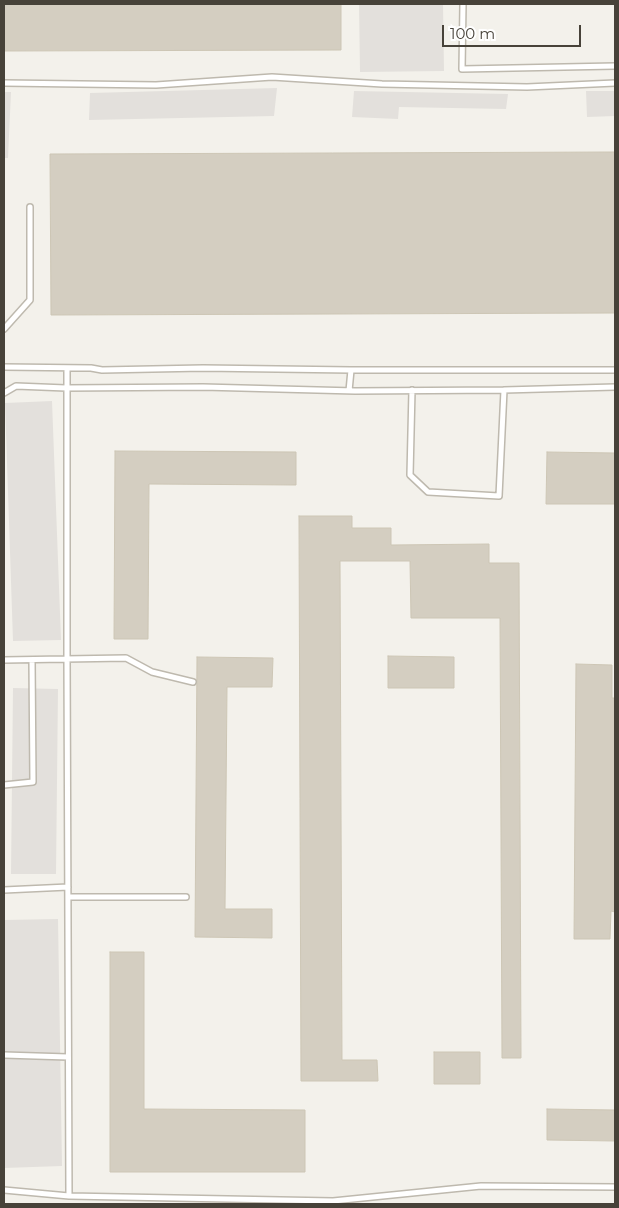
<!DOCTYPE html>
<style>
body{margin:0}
#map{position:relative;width:619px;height:1208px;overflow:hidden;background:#f3f1eb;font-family:Montserrat,sans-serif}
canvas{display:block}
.frame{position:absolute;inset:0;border:5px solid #474239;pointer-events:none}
.scale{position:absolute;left:442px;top:25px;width:139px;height:22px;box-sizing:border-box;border:2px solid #474239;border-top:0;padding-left:6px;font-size:15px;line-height:18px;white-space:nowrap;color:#474239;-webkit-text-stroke:4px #fff;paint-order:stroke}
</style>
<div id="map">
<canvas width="619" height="1208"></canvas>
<div class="frame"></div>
<div class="scale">100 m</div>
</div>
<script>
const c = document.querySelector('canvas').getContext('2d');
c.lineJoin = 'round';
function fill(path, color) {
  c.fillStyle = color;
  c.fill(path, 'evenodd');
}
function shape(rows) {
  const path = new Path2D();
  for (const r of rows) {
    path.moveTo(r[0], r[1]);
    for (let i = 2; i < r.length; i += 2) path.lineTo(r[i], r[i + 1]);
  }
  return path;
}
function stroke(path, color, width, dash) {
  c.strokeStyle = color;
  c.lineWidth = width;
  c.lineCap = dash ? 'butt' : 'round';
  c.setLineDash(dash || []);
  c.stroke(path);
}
fill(shape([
 [359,4,443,4,444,71,360,72],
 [277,88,274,116,89,120,90,93],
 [354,91,508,94,506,109,399,107,398,119,352,117],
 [586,91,615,91,615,116,587,117],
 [4,92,11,92,8,158,4,158],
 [52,401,61,640,13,641,5,403],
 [13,688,58,689,56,874,11,874],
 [58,919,62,1166,4,1168,4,920]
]), '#e3e0dc');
const building = shape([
 [4,4,341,4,341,50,4,51,4,4],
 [615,152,615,313,51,315,50,154,615,152],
 [115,451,296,452,296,485,149,484,148,639,114,639,115,451],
 [547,452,615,453,615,504,546,504,547,452],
 [299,516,352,516,352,528,391,528,391,545,489,544,489,563,519,563,521,1058,502,1058,500,618,411,618,410,561,340,561,342,1060,377,1060,378,1081,301,1081,299,516],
 [388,656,454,657,454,688,388,688,388,656],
 [197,657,273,658,272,687,227,687,225,909,272,909,272,938,195,937,197,657],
 [576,664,612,665,612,698,615,698,615,912,611,911,610,939,574,939,576,664],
 [110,952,144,952,144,1109,305,1110,305,1172,110,1172,110,952],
 [434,1052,480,1052,480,1084,434,1084,434,1052],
 [547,1109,615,1110,615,1141,547,1140,547,1109]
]);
fill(building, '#d4cec1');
stroke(building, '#cdc6b5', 1);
const service = shape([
 [463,4,462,69,615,66],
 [4,83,156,85,272,77,382,84,527,87,615,83],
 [4,329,30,300,30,207],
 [4,367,91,368,102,370,203,368,351,370,615,370],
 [67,368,67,659,69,1196],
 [412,390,410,475,428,492,499,496,504,390],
 [349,391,351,370],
 [4,393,16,386,66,388,203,387,355,391,504,390,615,387],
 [4,660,126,658,152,672,193,682],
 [4,785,33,782,32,660],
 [4,890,68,887],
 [68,897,186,897],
 [4,1055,68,1057],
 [4,1190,69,1196,333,1201,481,1186,615,1187]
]);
stroke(service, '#beb9ae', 8);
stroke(service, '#fff', 5);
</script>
